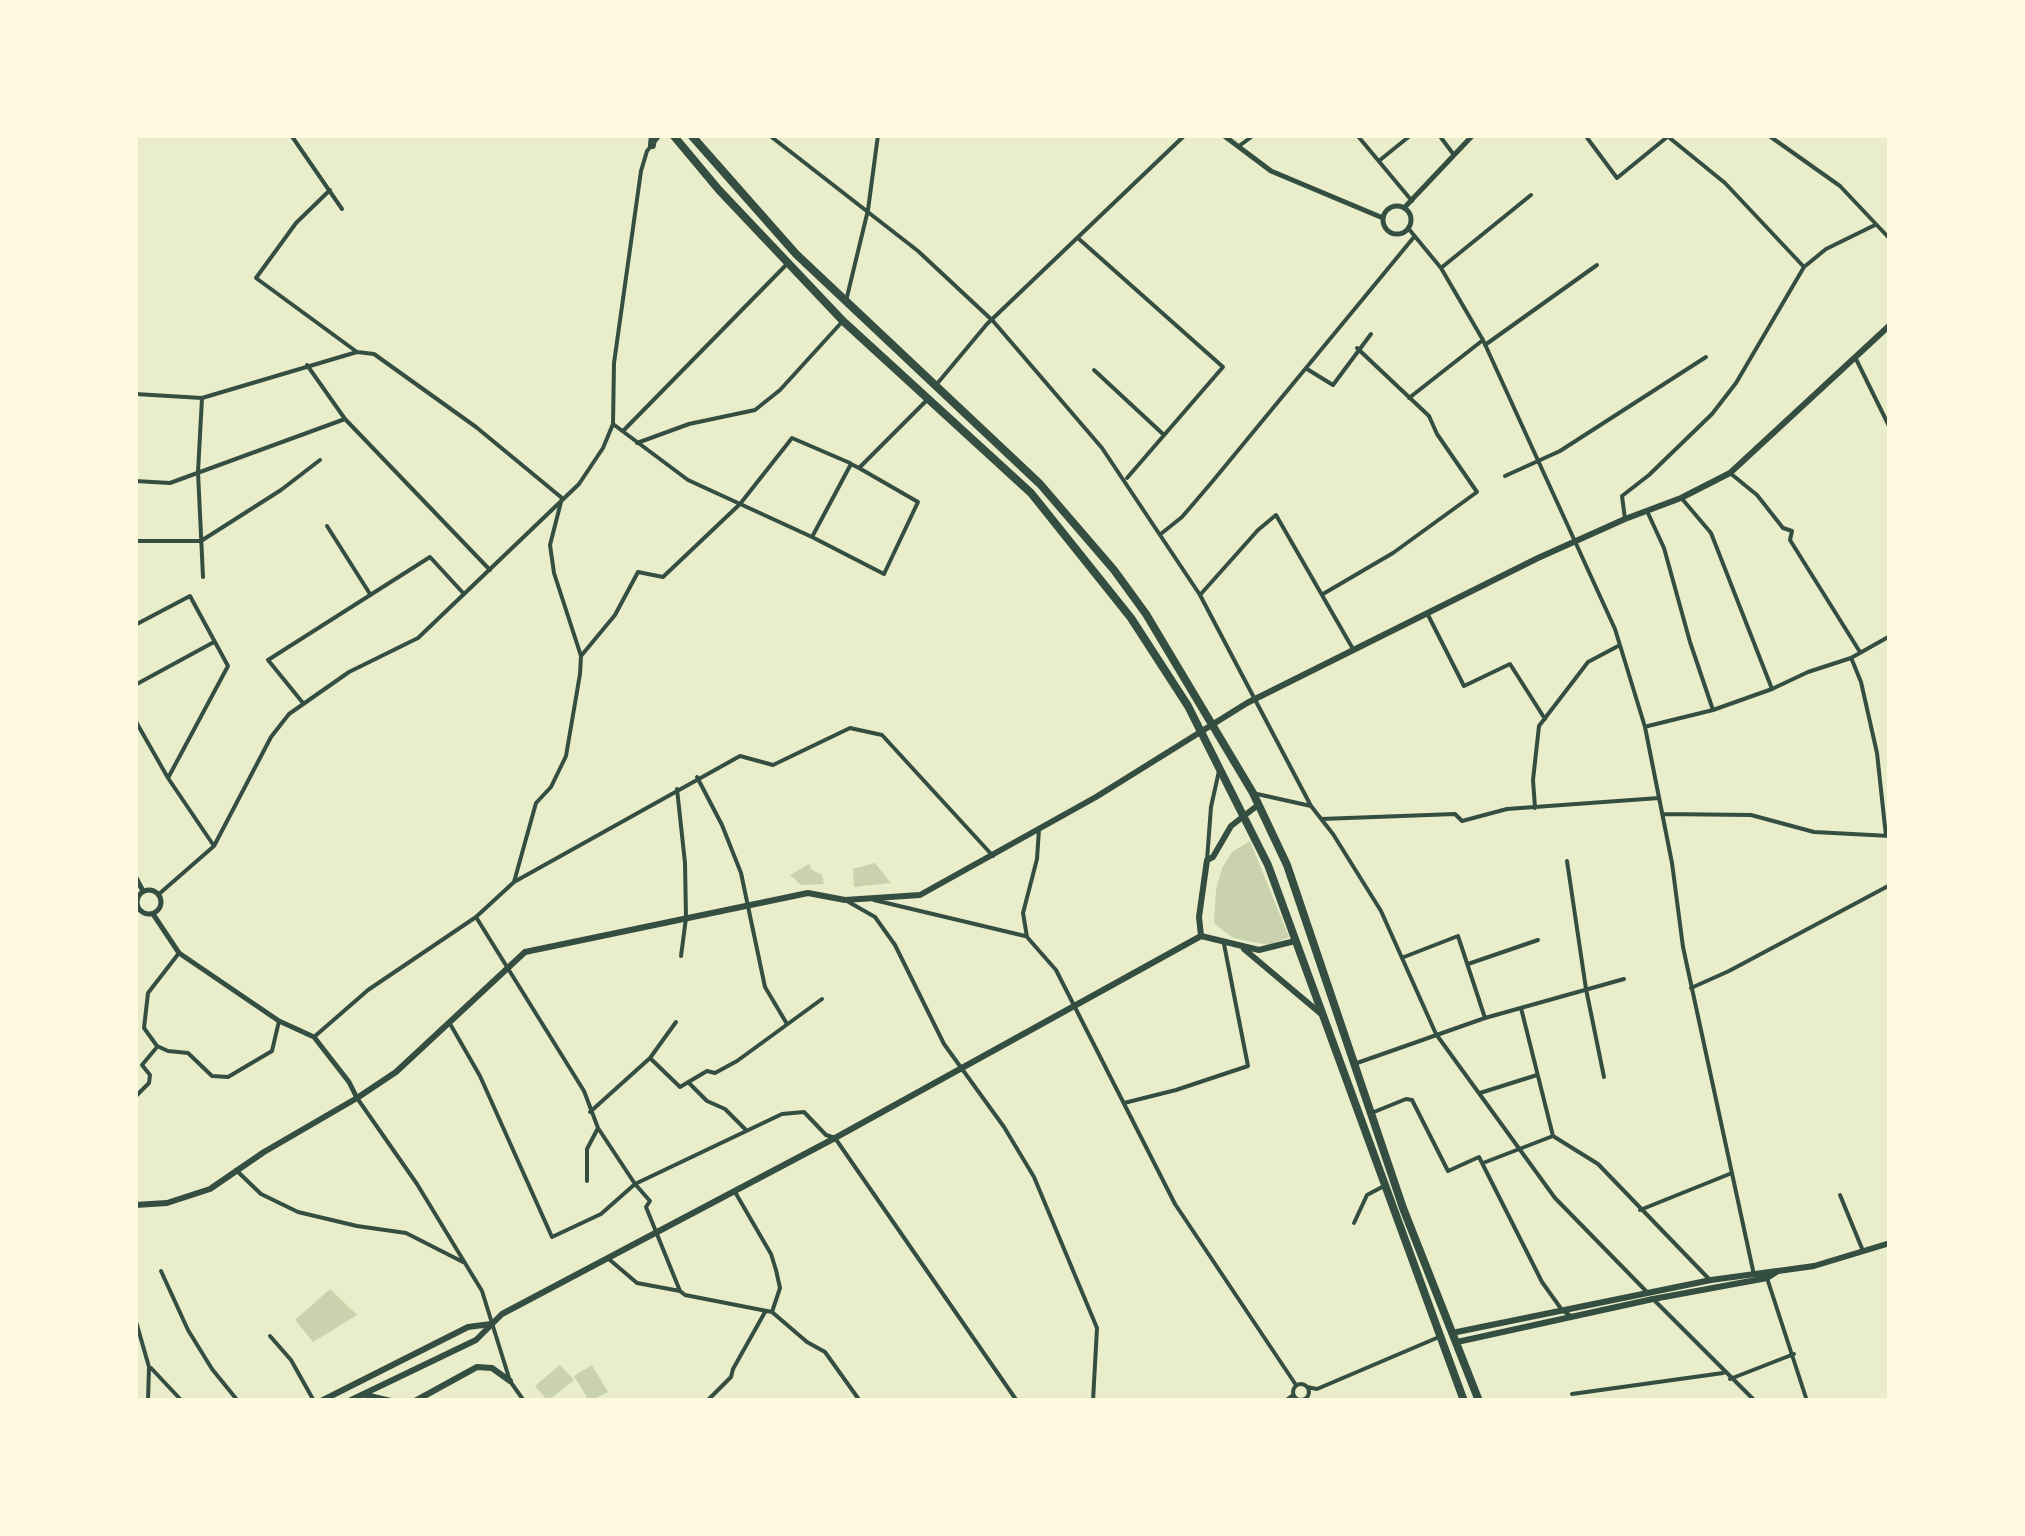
<!DOCTYPE html>
<style>
body{margin:0}
#map{position:relative;width:2025px;height:1536px;overflow:hidden;background:#e9edc9;font-family:Merriweather,serif}
canvas{display:block}
.frame{position:absolute;inset:0;border:138px solid #fefae0;pointer-events:none}
</style>
<div id="map">
<canvas width="2025" height="1536"></canvas>
<div class="frame"></div>
</div>
<script>
const c = document.querySelector('canvas').getContext('2d');
c.lineJoin = 'round';
function fill(path, color) {
  c.fillStyle = color;
  c.fill(path, 'evenodd');
}
function shape(rows) {
  const path = new Path2D();
  for (const r of rows) {
    if (r.length === 3) {
      path.moveTo(r[0] + r[2], r[1]);
      path.arc(r[0], r[1], r[2], 0, 2 * Math.PI);
      continue;
    }
    path.moveTo(r[0], r[1]);
    for (let i = 2; i < r.length; i += 2) path.lineTo(r[i], r[i + 1]);
  }
  return path;
}
function stroke(path, color, width, dash) {
  c.strokeStyle = color;
  c.lineWidth = width;
  c.lineCap = dash ? 'butt' : 'round';
  c.setLineDash(dash || []);
  c.stroke(path);
}
fill(shape([
 [1250,841,1289,937,1269,945,1233,938,1214,923,1216,890,1222,868,1232,852],
 [875,863,891,883,854,887,853,869],
 [809,864,812,870,822,875,824,884,801,885,790,875],
 [330,1289,357,1315,313,1342,295,1320],
 [560,1365,574,1380,548,1401,535,1386],
 [592,1365,608,1392,589,1401,574,1376]
]), '#cad2ad');
stroke(shape([
 [291,135,342,209],
 [769,135,918,251,993,321,1102,448,1200,595,1311,806,1333,834,1381,911,1436,1034,1555,1198,1646,1291],
 [1357,135,1412,201],
 [1439,135,1454,155],
 [1585,135,1617,178,1666,138,1665,135],
 [1666,135,1725,183,1804,267],
 [1768,135,1840,186,1890,239],
 [1239,146,1254,135],
 [1380,160,1411,135],
 [330,190,296,223,256,278,357,352],
 [1408,228,1441,268,1483,340,1615,629,1645,727,1672,863,1683,947,1754,1275],
 [1079,239,1223,367,1127,478],
 [1441,268,1531,195],
 [846,301,868,210,878,135],
 [1485,345,1597,265],
 [1855,357,1890,428],
 [307,365,345,419,490,570],
 [1307,369,1333,385,1371,334],
 [1094,370,1164,435],
 [936,385,987,324,1185,135],
 [135,394,202,398,357,352,374,354,476,427,562,498,550,545,554,573,581,656,580,674,566,756,551,787,536,803,514,882,476,917,368,990,314,1037],
 [202,398,198,472,203,577],
 [1409,398,1483,340],
 [613,424,688,480,812,537,851,464,859,468,928,399],
 [623,431,788,263],
 [637,443,689,424,755,410,780,390,841,323],
 [1730,473,1757,495,1783,528,1792,531,1790,540,1860,652],
 [1505,476,1560,451,1706,357],
 [135,481,170,483,345,419],
 [1683,500,1711,533,1772,689],
 [1647,511,1664,548,1690,642,1713,710],
 [1625,519,1622,496,1649,475,1712,414,1736,383,1804,267,1826,249,1875,225],
 [327,526,370,594],
 [1162,533,1182,517,1212,482,1414,237],
 [812,537,884,574,918,502,859,468],
 [135,541,201,541,281,490,320,460],
 [1323,594,1393,553,1477,492,1437,434,1429,416,1357,348],
 [1200,595,1258,530,1276,515,1353,649],
 [1428,615,1464,686,1510,664,1545,719],
 [135,625,190,596,228,666,168,778],
 [581,656,615,615,638,572,663,577,740,504,792,438,850,463],
 [1852,660,1861,682,1877,753,1886,836],
 [135,685,214,642],
 [303,703,268,660,430,557,464,594],
 [135,720,168,778,214,846],
 [1648,726,1713,710,1772,689,1808,672,1851,658,1890,636],
 [697,777,722,825,741,873,765,987,787,1024],
 [677,789,685,863,686,918,681,956],
 [1257,794,1311,806],
 [1535,808,1533,780,1539,726,1588,662,1620,645],
 [1662,814,1751,815,1814,832,1890,836],
 [1321,819,1455,814,1462,821,1507,809,1659,798],
 [1039,829,1037,859,1023,913,1027,937,1056,970,1175,1204,1296,1385],
 [1207,860,1211,807,1219,771],
 [1567,861,1586,989,1604,1077],
 [514,882,740,756,773,765,850,728,882,735,993,856],
 [159,894,214,846,271,737,289,714,349,672,418,638,579,484,603,448,613,424,614,363,641,171,647,151,660,135],
 [874,900,1025,936],
 [847,901,875,917,895,945,944,1044,1004,1127,1034,1177,1097,1328,1093,1401],
 [135,914,138,908],
 [476,917,584,1091,598,1128,635,1184,650,1201,646,1207,680,1291,685,1295,772,1312,807,1342,825,1352,860,1401],
 [179,953,148,993,144,1028,157,1046,168,1051,188,1053,212,1076,228,1077,272,1051,279,1021],
 [1404,957,1458,936,1485,1018],
 [1468,964,1538,940],
 [1691,988,1729,971,1890,885],
 [1521,1008,1553,1136,1598,1164,1709,1279],
 [449,1022,480,1076,552,1237,601,1214,635,1184,782,1114,804,1112,826,1135,835,1138,1017,1401],
 [650,1058,680,1087,707,1071,715,1073,737,1061,822,999],
 [1357,1063,1485,1018,1624,979],
 [688,1082,707,1101,725,1109,745,1129],
 [1480,1093,1537,1075],
 [135,1097,149,1083,150,1075,142,1065,157,1047],
 [357,1098,417,1184,482,1291,510,1381,524,1401],
 [1124,1103,1176,1090,1248,1066,1224,944],
 [590,1112,650,1058,676,1022],
 [1374,1112,1406,1099,1412,1100,1448,1171,1479,1157,1542,1282,1562,1310,1571,1316],
 [1483,1163,1553,1136],
 [236,1170,261,1194,298,1212,357,1226,406,1233,463,1262],
 [587,1181,587,1149,598,1128],
 [735,1192,771,1254,776,1270,780,1288,772,1312],
 [1840,1195,1863,1251],
 [1640,1210,1732,1173],
 [1354,1223,1367,1195,1384,1186],
 [610,1260,637,1283,680,1291],
 [161,1271,188,1330,212,1369,238,1401],
 [1767,1278,1807,1401],
 [1652,1298,1755,1401],
 [135,1318,149,1367,148,1401],
 [270,1336,291,1360,314,1401],
 [151,1368,182,1401],
 [1730,1379,1794,1354],
 [1301,1392,8],
 [1307,1387,1317,1389,1439,1337],
 [1572,1394,1723,1373],
 [707,1401,731,1377,733,1369,765,1312],
 [1285,1401,1293,1395]
]), '#344e41', 4);
stroke(shape([
 [1223,135,1271,171,1383,218],
 [1397,220,14],
 [1404,208,1473,135],
 [135,876,143,891],
 [149,902,12],
 [153,914,179,953,279,1021,314,1037,349,1082,357,1098]
]), '#344e41', 5);
stroke(shape([
 [1201,936,1199,917,1207,860,1213,857,1231,826,1258,805],
 [1244,949,1320,1013],
 [135,1205,167,1203,210,1189,264,1152,357,1098,396,1072,525,952,808,893,845,900,920,895,1096,797,1247,703,1538,558,1625,519,1681,498,1730,473,1890,325],
 [1452,1333,1711,1280,1777,1271],
 [1457,1342,1653,1299,1767,1278,1778,1271,1814,1266,1890,1243],
 [365,1395,391,1401],
 [321,1401,468,1327,491,1324],
 [349,1401,476,1340,502,1314,835,1138,1201,936,1259,950,1295,941],
 [415,1401,477,1367,492,1368,510,1381]
]), '#344e41', 6);
stroke(shape([
 [673,135,719,190,843,321,1031,493,1131,618,1188,706,1268,865,1464,1401],
 [691,135,796,254,1040,484,1114,570,1146,614,1253,793,1287,865,1403,1208,1479,1401],
 [652,145,653,135]
]), '#344e41', 8);
</script>
